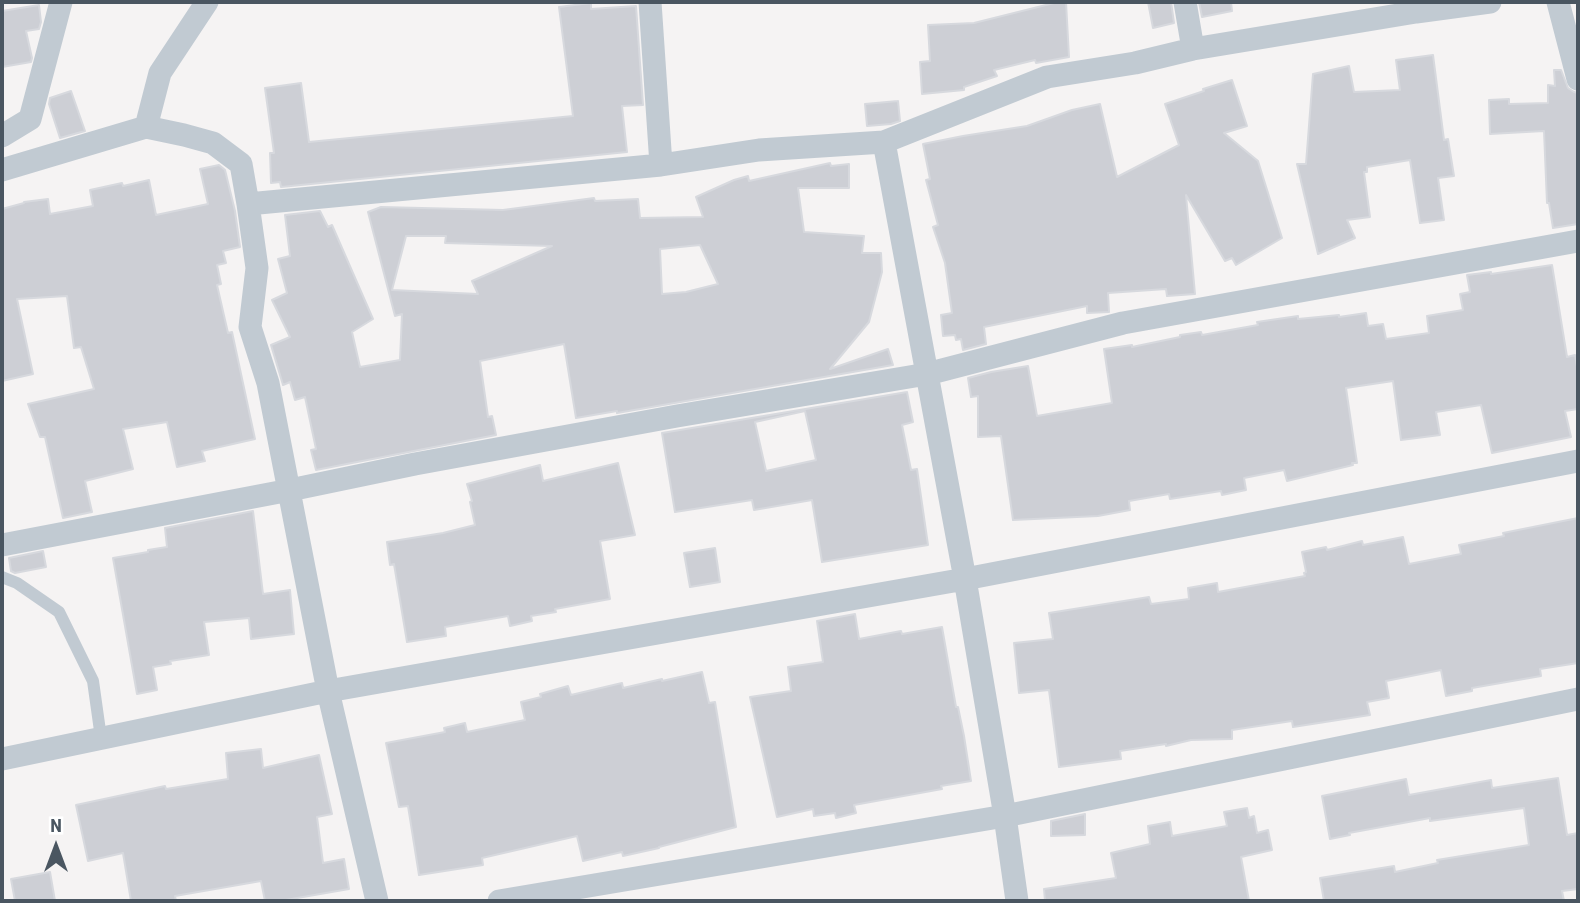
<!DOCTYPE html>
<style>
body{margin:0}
#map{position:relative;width:1580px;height:903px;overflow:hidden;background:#f5f3f3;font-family:"Roboto Condensed",sans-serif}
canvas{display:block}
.frame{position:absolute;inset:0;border:4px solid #4a5661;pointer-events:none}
.north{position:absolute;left:21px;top:812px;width:70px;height:70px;-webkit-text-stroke:5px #fff;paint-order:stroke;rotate:0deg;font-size:19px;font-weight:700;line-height:28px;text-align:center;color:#4a5661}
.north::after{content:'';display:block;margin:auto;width:24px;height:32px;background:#4a5661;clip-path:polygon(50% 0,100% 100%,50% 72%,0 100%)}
</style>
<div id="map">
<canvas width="1580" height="903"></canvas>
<div class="frame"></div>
<div class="north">N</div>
</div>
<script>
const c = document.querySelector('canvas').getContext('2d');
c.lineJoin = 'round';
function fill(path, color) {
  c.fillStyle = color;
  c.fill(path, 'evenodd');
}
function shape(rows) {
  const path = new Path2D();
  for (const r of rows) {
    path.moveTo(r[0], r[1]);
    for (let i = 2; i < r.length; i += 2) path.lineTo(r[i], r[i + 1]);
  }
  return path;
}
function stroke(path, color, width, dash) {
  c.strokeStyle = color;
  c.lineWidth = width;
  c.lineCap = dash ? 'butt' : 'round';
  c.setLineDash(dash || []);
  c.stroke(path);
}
const building = shape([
 [1058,2,1066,2,1069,57,1036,63,1035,60,994,70,997,76,964,87,964,90,922,94,920,62,930,61,928,25,974,23,1058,2],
 [1148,2,1171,2,1174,23,1153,28,1148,2],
 [1199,2,1231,2,1232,11,1202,17,1199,2],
 [591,3,591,9,636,6,643,105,622,106,627,152,281,187,280,182,271,183,270,153,274,153,265,88,301,83,309,142,573,116,559,7,591,3],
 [39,5,41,22,39,29,26,31,32,58,31,62,2,67,2,11,39,5],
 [1433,55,1444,140,1448,139,1454,176,1438,178,1444,220,1420,223,1410,160,1367,167,1367,172,1364,172,1370,217,1347,220,1355,238,1318,254,1297,164,1306,164,1313,74,1349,66,1354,92,1400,90,1396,60,1433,55],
 [1554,70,1561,70,1568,88,1574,92,1578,93,1578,224,1553,228,1549,203,1547,203,1544,131,1490,134,1489,100,1509,99,1509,104,1548,103,1548,85,1555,86,1554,70],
 [1232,80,1247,126,1224,133,1258,161,1282,238,1236,265,1232,258,1225,261,1186,195,1195,294,1167,296,1166,289,1108,293,1109,312,1087,313,1087,306,984,327,986,344,963,350,961,339,956,340,955,335,943,336,941,315,952,313,945,263,933,227,938,225,926,180,930,179,923,144,963,136,1027,126,1072,110,1100,104,1117,177,1179,145,1165,104,1204,91,1203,89,1232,80],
 [71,91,85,131,60,138,49,104,50,98,71,91],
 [898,101,900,121,891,124,867,126,865,104,898,101],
 [830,163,831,166,849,164,849,188,798,188,804,232,864,236,862,253,881,253,882,272,869,322,830,369,888,349,893,365,617,413,617,411,576,418,564,344,480,361,488,417,492,416,496,435,316,470,311,450,316,449,305,397,295,400,290,382,283,385,271,345,290,337,272,300,287,293,278,259,290,256,285,215,320,211,328,227,332,225,373,319,352,332,360,367,400,360,402,314,395,316,368,212,381,207,503,210,594,198,595,201,638,199,640,218,703,217,696,197,734,180,748,176,749,181,830,163],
 [406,236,446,236,445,243,552,246,472,281,478,294,392,290,406,236],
 [700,245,718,284,686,292,662,294,660,249,700,245],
 [219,165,225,170,235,211,240,247,223,251,226,263,217,265,221,284,217,285,228,333,232,332,255,439,202,451,205,461,177,467,167,422,123,429,133,469,85,481,92,512,63,518,45,437,40,437,28,404,94,389,81,347,74,348,67,296,17,299,33,374,2,381,2,209,24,203,24,202,48,199,50,214,93,206,90,190,122,183,123,186,149,180,156,215,208,204,200,169,219,165],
 [1552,265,1567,357,1575,355,1578,372,1578,409,1565,411,1571,437,1492,453,1481,405,1436,412,1440,435,1401,440,1393,381,1346,388,1357,463,1352,463,1353,465,1287,481,1284,470,1244,478,1246,490,1222,495,1221,491,1170,499,1169,494,1129,501,1130,510,1098,516,1013,520,1001,436,978,437,978,396,971,397,968,378,991,372,1028,366,1037,416,1112,403,1104,349,1132,345,1132,347,1180,337,1180,335,1201,332,1202,335,1258,325,1257,322,1298,316,1298,319,1339,315,1339,317,1366,313,1368,326,1383,324,1386,339,1429,333,1427,316,1463,310,1460,294,1470,292,1467,275,1491,272,1491,274,1552,265],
 [907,392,913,422,902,425,911,470,917,469,928,545,822,562,812,500,754,510,752,500,675,512,662,433,907,392],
 [805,411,816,460,766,471,755,422,805,411],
 [618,463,635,535,600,541,610,599,555,609,556,612,531,616,532,621,510,626,508,616,445,627,446,636,407,642,394,564,390,565,387,542,443,533,475,525,470,502,472,501,467,484,540,465,543,481,618,463],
 [253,511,263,594,290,590,294,634,251,639,249,618,204,622,209,655,170,661,171,664,153,667,157,690,137,694,113,558,148,552,148,550,167,547,165,528,253,511],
 [1578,518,1578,663,1540,669,1541,676,1472,688,1472,691,1446,696,1441,670,1386,681,1389,698,1367,702,1370,715,1293,727,1292,721,1232,730,1232,739,1191,740,1166,746,1166,744,1120,751,1121,759,1059,767,1049,690,1019,693,1014,643,1053,639,1049,613,1149,597,1151,604,1189,599,1188,588,1217,583,1218,592,1305,576,1304,573,1306,572,1302,552,1326,547,1327,550,1362,541,1363,545,1403,537,1409,564,1461,554,1459,545,1504,536,1503,533,1578,518],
 [715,548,720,582,690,587,684,553,715,548],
 [43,551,46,567,15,573,11,571,9,558,43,551],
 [855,614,859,639,901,631,902,634,942,627,956,707,958,707,964,736,971,781,941,786,942,789,854,805,856,813,836,818,835,813,814,816,813,809,777,817,750,697,791,691,788,667,823,662,817,621,855,614],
 [702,672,709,703,715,702,736,827,659,847,659,848,623,856,622,852,583,861,577,836,482,858,483,865,419,875,408,806,399,807,386,743,445,732,444,728,465,723,467,732,525,720,521,702,541,697,540,694,568,686,571,695,622,683,623,688,662,679,662,681,702,672],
 [261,749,263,768,319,755,332,814,317,817,323,863,344,859,349,889,280,901,265,901,261,881,175,896,176,901,131,901,123,853,88,861,76,805,165,786,166,789,228,779,226,753,261,749],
 [1558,778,1567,835,1578,833,1578,889,1562,891,1564,901,1324,901,1320,878,1394,866,1395,872,1438,863,1437,860,1529,845,1524,808,1430,821,1430,818,1349,833,1350,835,1330,839,1322,796,1406,779,1409,795,1491,780,1492,788,1558,778],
 [1247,808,1249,818,1254,816,1257,833,1268,830,1272,850,1241,857,1249,901,1045,901,1044,889,1116,878,1111,853,1150,844,1148,826,1170,822,1172,836,1227,826,1224,812,1247,808],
 [1085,814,1085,835,1051,836,1051,821,1085,814],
 [50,872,55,901,15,901,11,879,50,872]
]);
fill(building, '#cdcfd5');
stroke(building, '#d7d9de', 2);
stroke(shape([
 [2,577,17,583,59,612,93,681,101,738]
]), '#c1cad2', 12);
stroke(shape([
 [650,2,661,165],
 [1185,2,1193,49],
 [1558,2,1578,79],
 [146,127,184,135,213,143,241,164,248,204,661,165,759,150,884,142,1047,77,1135,63,1193,49,1416,12,1490,2],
 [2,136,30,119,61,2],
 [884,142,965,579,1005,816,1017,901],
 [2,170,146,127,160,73,207,2],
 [248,204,257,268,250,327,268,383,328,691,377,901],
 [2,545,290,490,415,464,677,416,927,374,1123,323,1578,241],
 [2,759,328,691,965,579,1578,461],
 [499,901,1005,816,1578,699]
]), '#c1cad2', 23);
</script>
